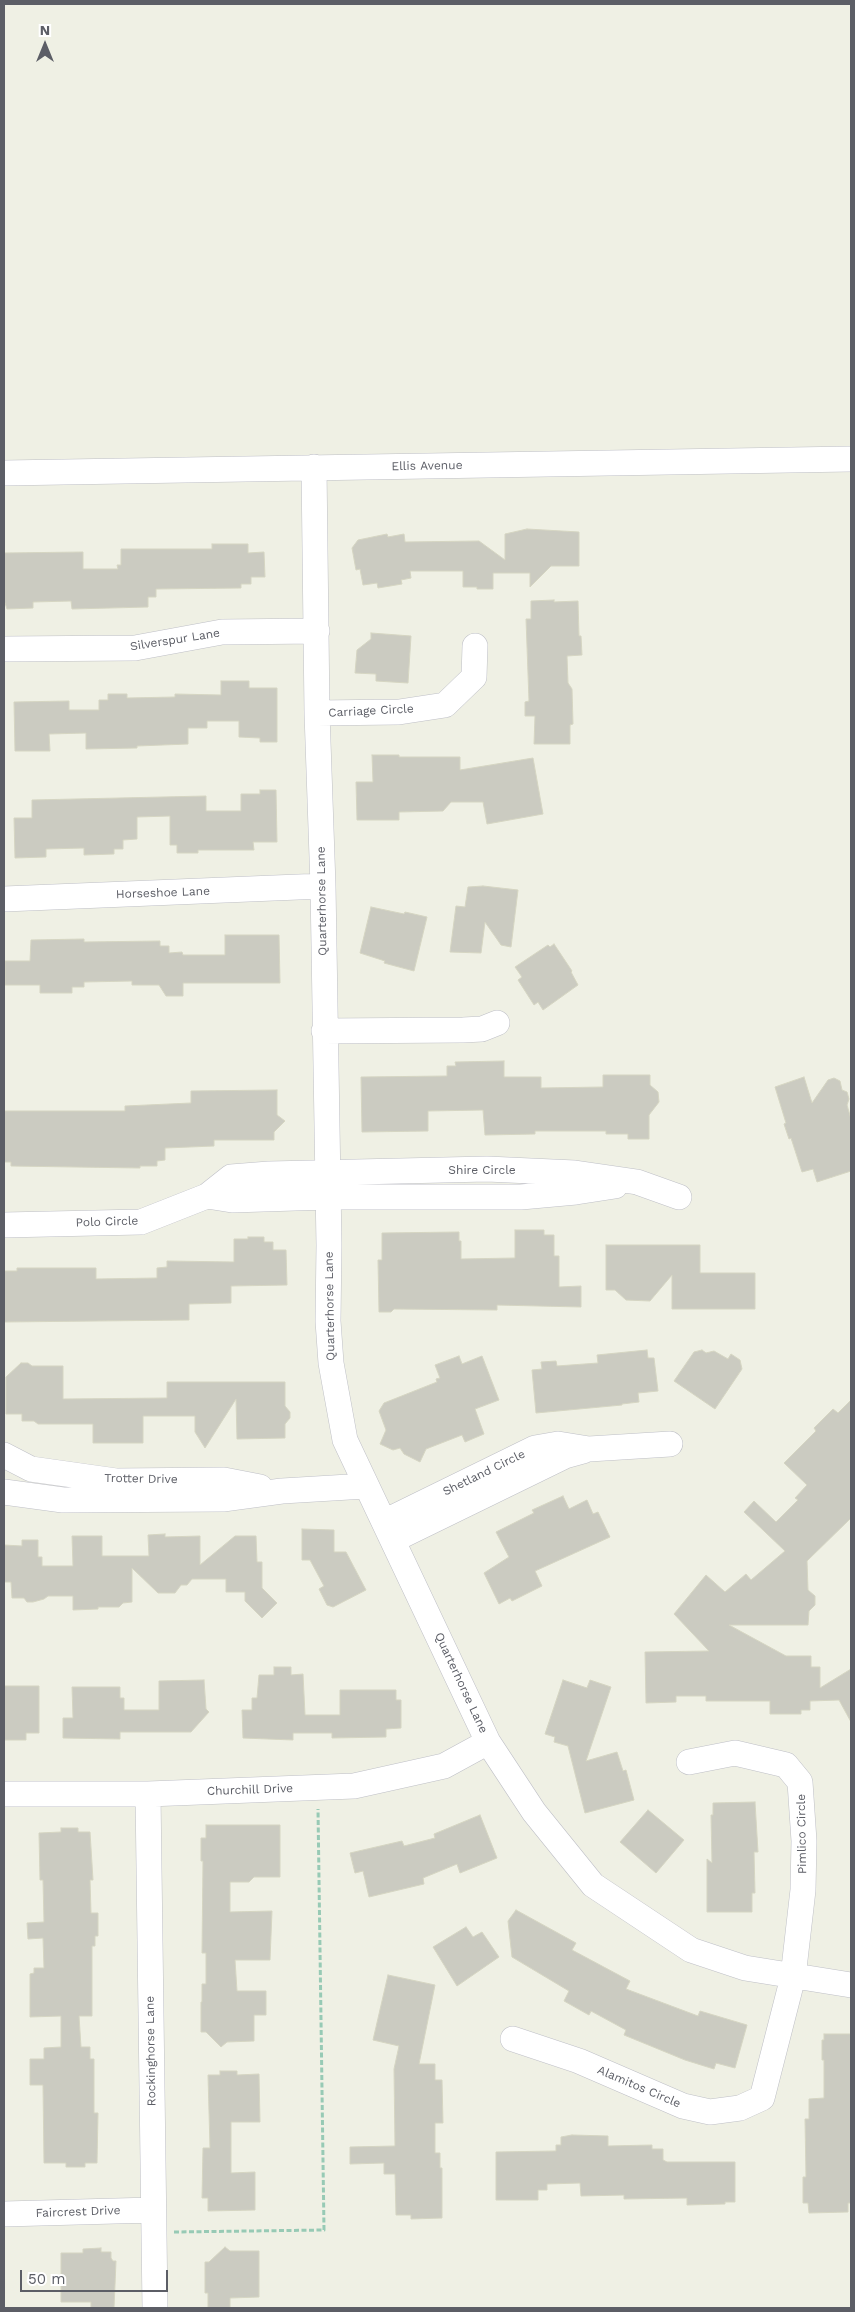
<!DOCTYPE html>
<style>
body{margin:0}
#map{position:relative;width:855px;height:2312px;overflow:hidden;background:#eff0e4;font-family:"Work Sans",sans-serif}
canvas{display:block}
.frame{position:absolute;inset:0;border:5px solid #5c5e66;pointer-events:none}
.north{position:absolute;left:20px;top:20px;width:50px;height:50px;-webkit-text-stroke:4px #fff;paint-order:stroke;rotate:0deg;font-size:14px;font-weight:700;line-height:20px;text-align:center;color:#5c5e66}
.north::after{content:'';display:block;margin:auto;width:18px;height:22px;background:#5c5e66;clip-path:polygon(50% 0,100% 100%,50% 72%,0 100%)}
.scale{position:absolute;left:20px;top:2270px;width:148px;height:22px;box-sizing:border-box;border:2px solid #5c5e66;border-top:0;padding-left:6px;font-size:15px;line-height:18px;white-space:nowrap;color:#5c5e66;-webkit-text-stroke:4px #fff;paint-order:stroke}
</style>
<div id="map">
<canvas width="855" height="2312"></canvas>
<div class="frame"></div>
<div class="north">N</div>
<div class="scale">50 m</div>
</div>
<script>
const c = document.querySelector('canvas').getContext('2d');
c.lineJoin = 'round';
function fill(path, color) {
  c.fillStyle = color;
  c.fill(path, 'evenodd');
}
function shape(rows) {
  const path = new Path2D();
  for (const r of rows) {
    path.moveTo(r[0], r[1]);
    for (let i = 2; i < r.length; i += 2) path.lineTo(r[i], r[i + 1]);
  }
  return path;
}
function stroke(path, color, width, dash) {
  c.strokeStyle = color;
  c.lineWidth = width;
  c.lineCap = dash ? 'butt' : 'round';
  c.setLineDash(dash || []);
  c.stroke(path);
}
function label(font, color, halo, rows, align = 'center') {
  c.font = font + ' "Work Sans",sans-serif';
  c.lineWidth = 4;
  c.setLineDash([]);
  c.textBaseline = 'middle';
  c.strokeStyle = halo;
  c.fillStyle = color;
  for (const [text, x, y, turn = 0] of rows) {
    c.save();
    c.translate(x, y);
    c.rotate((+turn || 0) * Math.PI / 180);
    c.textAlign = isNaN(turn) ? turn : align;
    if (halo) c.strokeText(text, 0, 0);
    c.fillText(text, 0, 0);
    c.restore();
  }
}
const building = shape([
 [527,529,579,532,579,566,551,566,530,587,530,573,493,573,493,589,477,589,477,587,463,587,463,571,410,571,411,578,401,580,402,584,378,588,377,583,363,585,360,569,356,570,352,548,358,540,387,534,388,537,404,534,405,542,479,541,505,560,505,534,527,529],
 [212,544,248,544,248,553,264,552,265,577,251,577,251,584,241,584,241,588,156,589,156,597,148,597,148,607,72,609,71,601,33,602,33,608,7,609,4,600,4,553,83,552,83,569,118,569,117,565,121,565,121,549,212,549,212,544],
 [554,600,554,602,578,601,579,636,581,636,582,655,567,656,568,683,572,689,573,724,570,725,570,744,534,744,535,716,525,716,525,702,529,701,526,619,531,619,531,601,554,600],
 [371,633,411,636,408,683,376,681,376,674,355,673,357,650,371,639,371,633],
 [221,681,249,681,249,688,277,688,277,742,260,742,260,738,239,737,239,721,207,721,207,728,188,728,188,744,137,746,137,748,86,749,86,733,49,734,50,751,15,751,14,702,69,701,69,710,99,710,99,700,108,700,108,694,127,694,127,698,175,697,175,694,221,695,221,681],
 [372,755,399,755,399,757,460,757,460,770,533,758,543,814,487,824,483,802,451,802,443,811,399,812,399,820,357,820,356,782,373,782,372,755],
 [260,790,276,790,277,842,253,842,254,850,198,850,198,853,177,853,177,845,170,845,170,816,137,817,137,839,123,840,123,849,114,849,114,854,84,855,84,848,46,849,46,857,15,858,14,818,32,818,32,800,206,796,206,811,241,811,241,794,260,794,260,790],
 [483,886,518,890,511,947,501,945,485,922,481,953,450,952,456,906,465,907,468,887,483,886],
 [371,907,404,914,405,912,427,917,414,971,384,963,385,961,360,953,371,907],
 [225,935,279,935,280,983,183,983,183,996,166,996,159,985,132,985,132,981,84,982,84,987,72,987,72,993,40,993,40,985,5,985,5,961,30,961,31,940,84,939,84,942,160,941,160,946,169,946,169,953,182,952,183,955,225,955,225,935],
 [554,944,572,971,571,972,578,985,543,1010,538,1002,534,1005,518,980,522,977,515,967,548,945,550,947,554,944],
 [504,1061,504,1077,541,1077,541,1088,603,1087,603,1075,650,1075,650,1085,658,1092,659,1102,649,1115,649,1139,628,1139,628,1134,606,1134,606,1131,535,1131,535,1134,485,1135,483,1110,428,1111,428,1131,362,1132,361,1077,447,1076,447,1066,456,1066,455,1062,504,1061],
 [804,1077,812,1103,828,1080,834,1078,840,1081,842,1090,847,1092,849,1099,847,1105,851,1119,851,1171,817,1182,813,1169,802,1172,791,1138,789,1139,784,1124,786,1123,775,1087,804,1077],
 [277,1090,277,1115,285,1121,274,1132,274,1140,214,1140,214,1146,165,1148,165,1160,157,1161,157,1166,140,1166,140,1168,11,1166,11,1162,4,1162,4,1111,125,1111,125,1106,191,1103,191,1091,277,1090],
 [515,1230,544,1230,544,1235,554,1235,554,1256,559,1256,559,1287,581,1286,581,1307,497,1305,497,1310,394,1309,391,1312,379,1312,378,1260,382,1260,382,1233,459,1232,459,1241,461,1241,461,1259,515,1258,515,1230],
 [248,1237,264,1237,264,1242,273,1242,273,1250,286,1250,287,1285,231,1286,231,1303,189,1304,189,1320,4,1322,4,1271,17,1271,17,1268,96,1268,96,1279,157,1278,157,1268,167,1267,167,1261,234,1262,234,1239,248,1239,248,1237],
 [606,1245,700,1245,700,1273,755,1273,755,1309,672,1309,672,1275,650,1301,626,1300,615,1290,606,1290,606,1245],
 [647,1350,648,1358,654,1358,658,1391,638,1393,639,1402,622,1404,622,1405,536,1413,532,1370,542,1369,541,1362,556,1361,557,1366,598,1363,597,1355,647,1350],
 [702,1350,706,1353,714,1351,728,1359,731,1354,740,1360,742,1369,715,1409,674,1381,694,1352,702,1350],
 [459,1356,462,1364,482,1356,499,1400,475,1409,484,1434,465,1442,462,1435,426,1449,420,1462,404,1454,400,1448,393,1450,380,1444,386,1430,379,1411,384,1403,437,1382,436,1379,440,1378,435,1365,459,1356],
 [21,1363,28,1363,32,1366,63,1366,63,1399,167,1398,167,1382,285,1382,285,1406,290,1412,290,1418,285,1424,285,1438,237,1439,236,1399,205,1448,195,1432,195,1416,143,1416,143,1443,93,1443,93,1424,38,1424,34,1421,22,1421,22,1414,6,1414,6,1377,21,1363],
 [851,1400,851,1518,807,1561,808,1590,815,1596,815,1605,809,1611,808,1625,729,1625,786,1656,811,1656,811,1667,820,1667,820,1688,851,1669,851,1722,839,1700,810,1701,810,1710,801,1710,801,1714,770,1714,770,1701,706,1701,706,1696,676,1696,676,1702,646,1703,645,1652,709,1651,674,1614,706,1575,725,1592,746,1574,751,1580,785,1551,744,1512,754,1501,776,1522,798,1500,795,1498,807,1485,784,1463,816,1431,814,1428,833,1409,838,1413,851,1400],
 [563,1496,569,1509,587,1500,593,1514,598,1512,610,1537,535,1571,542,1586,512,1601,510,1598,499,1604,484,1573,509,1557,496,1532,534,1513,532,1510,563,1496],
 [302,1529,334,1530,334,1552,346,1552,366,1590,333,1607,327,1605,319,1589,324,1586,310,1560,302,1560,302,1529],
 [165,1534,165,1537,200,1536,200,1565,235,1536,256,1536,257,1562,262,1562,262,1588,277,1603,262,1618,245,1601,245,1592,226,1592,226,1579,192,1579,187,1585,181,1585,175,1593,158,1593,132,1568,132,1602,123,1603,119,1607,98,1607,98,1609,73,1610,73,1596,48,1596,44,1599,33,1602,27,1602,24,1598,12,1598,11,1582,4,1582,4,1545,22,1546,22,1540,38,1540,38,1557,42,1557,42,1566,73,1566,72,1536,102,1536,102,1556,149,1556,148,1535,165,1534],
 [274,1667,291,1667,291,1675,303,1674,305,1715,340,1715,340,1690,396,1690,396,1700,401,1700,401,1728,386,1729,386,1737,332,1738,332,1733,293,1733,293,1740,243,1738,242,1710,252,1710,252,1698,257,1698,259,1675,274,1675,274,1667],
 [204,1680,206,1709,209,1712,191,1732,120,1732,120,1739,63,1738,63,1718,73,1718,72,1687,120,1687,120,1698,124,1698,124,1710,159,1710,159,1681,204,1680],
 [563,1680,587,1688,590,1680,611,1687,586,1761,617,1752,623,1771,626,1770,634,1800,585,1813,568,1746,554,1742,555,1737,545,1734,563,1680],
 [4,1686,39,1686,39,1733,26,1733,26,1740,4,1740,4,1686],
 [755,1802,758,1852,754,1852,755,1893,752,1893,752,1912,707,1912,707,1859,712,1863,711,1815,713,1815,713,1803,755,1802],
 [648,1810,684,1840,656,1873,620,1842,648,1810],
 [480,1815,497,1858,460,1873,457,1864,423,1878,424,1884,369,1897,363,1871,355,1873,350,1853,402,1841,404,1846,435,1838,434,1834,480,1815],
 [206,1825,280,1825,280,1877,254,1877,249,1882,230,1882,230,1912,272,1911,270,1960,235,1960,237,1991,266,1991,266,2015,254,2015,254,2041,227,2042,221,2047,206,2032,201,2032,201,2002,202,2002,202,1984,206,1984,206,1953,202,1953,203,1861,201,1861,201,1838,206,1838,206,1825],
 [61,1828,78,1828,78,1832,90,1832,93,1880,90,1880,91,1913,98,1913,98,1936,95,1936,95,1946,92,1946,92,2016,79,2016,81,2047,90,2047,90,2059,94,2059,94,2113,98,2113,97,2163,85,2163,85,2167,66,2167,66,2163,44,2163,43,2085,30,2085,30,2059,44,2059,44,2048,61,2047,61,2016,30,2017,30,1974,34,1973,34,1968,44,1968,43,1938,28,1939,27,1923,44,1922,43,1880,40,1880,39,1833,61,1832,61,1828],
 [516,1910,576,1943,572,1950,630,1981,626,1989,698,2016,700,2011,747,2025,735,2068,716,2063,714,2069,685,2060,624,2035,626,2030,591,2011,589,2015,564,2001,569,1991,512,1957,508,1921,516,1910],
 [466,1927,473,1937,482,1932,499,1957,457,1986,433,1947,466,1927],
 [388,1975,435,1985,419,2064,435,2064,435,2080,442,2080,443,2123,435,2123,435,2153,440,2153,440,2168,442,2168,442,2218,411,2219,411,2215,396,2215,395,2174,384,2174,384,2163,350,2164,350,2147,395,2146,394,2069,399,2046,373,2040,388,1975],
 [824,2034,851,2034,851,2203,848,2203,848,2212,809,2213,808,2203,803,2203,803,2177,806,2177,805,2119,809,2119,809,2099,824,2098,824,2060,822,2060,822,2040,824,2040,824,2034],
 [220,2071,237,2071,237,2075,259,2074,260,2122,231,2122,231,2173,255,2172,255,2210,208,2211,208,2198,202,2198,203,2148,210,2148,208,2075,220,2075,220,2071],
 [572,2135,608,2136,608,2146,652,2145,652,2149,663,2149,663,2160,667,2162,735,2162,735,2202,725,2202,725,2204,687,2205,687,2198,624,2199,624,2195,581,2196,580,2183,547,2184,547,2190,538,2190,538,2200,496,2200,496,2152,556,2151,556,2145,561,2145,561,2137,572,2135],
 [225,2247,230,2251,259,2251,259,2297,230,2298,230,2308,208,2308,208,2293,205,2293,205,2262,209,2262,225,2247],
 [101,2248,101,2252,111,2252,111,2258,113,2261,116,2261,114,2308,91,2308,91,2302,61,2302,61,2253,83,2253,83,2249,101,2248]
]);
fill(building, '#cbcbc1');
stroke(building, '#d5d5c2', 1);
const minor = shape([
 [314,467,317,713,323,886,329,1245,328,1321,331,1363,345,1440,488,1742,534,1812,593,1885,691,1950,745,1968,851,1985],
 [4,473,851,459],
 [4,649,135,648,222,632,317,631],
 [317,713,399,712,445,705,474,677,475,646],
 [4,899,323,886],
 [324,1031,463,1030,482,1029,497,1023],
 [207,1196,232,1200,327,1197,521,1197,576,1192,615,1186],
 [4,1225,141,1222,207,1196,231,1177,269,1174,487,1169,575,1173,637,1182,679,1197],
 [4,1455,31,1469,116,1481,224,1480,260,1487],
 [4,1492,63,1500,223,1499,282,1491,366,1486],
 [384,1522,535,1448,558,1444,589,1449,670,1444],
 [393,1540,565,1456,583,1451],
 [4,1794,148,1794,354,1786,444,1766,488,1742],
 [148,1794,155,2308],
 [513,2039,579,2061,683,2106,710,2112,740,2108,762,2098,793,1977,803,1890,804,1841,800,1782,786,1765,735,1753,689,1762],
 [4,2214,153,2210]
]);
stroke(minor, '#bebfc6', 26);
stroke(shape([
 [174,2232,324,2230,318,1809]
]), '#97cab5', 3, [5, 2.5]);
stroke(minor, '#fff', 25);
label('12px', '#5c5e66', '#fff', [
 ["Ellis Avenue",427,466,-1],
 ["Silverspur Lane",175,640,-9],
 ["Carriage Circle",371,711,-3],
 ["Horseshoe Lane",163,893,-2],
 ["Quarterhorse Lane",322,901,-91],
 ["Shire Circle",482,1170],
 ["Polo Circle",107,1222,-2],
 ["Quarterhorse Lane",330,1306,-91],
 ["Shetland Circle",484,1473,-26],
 ["Trotter Drive",141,1479,1],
 ["Quarterhorse Lane",461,1683,65],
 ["Churchill Drive",250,1790,-2],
 ["Pimlico Circle",802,1834,-91],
 ["Rockinghorse Lane",151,2051,-91],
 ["Alamitos Circle",639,2087,23],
 ["Faircrest Drive",78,2212,-2]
]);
</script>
